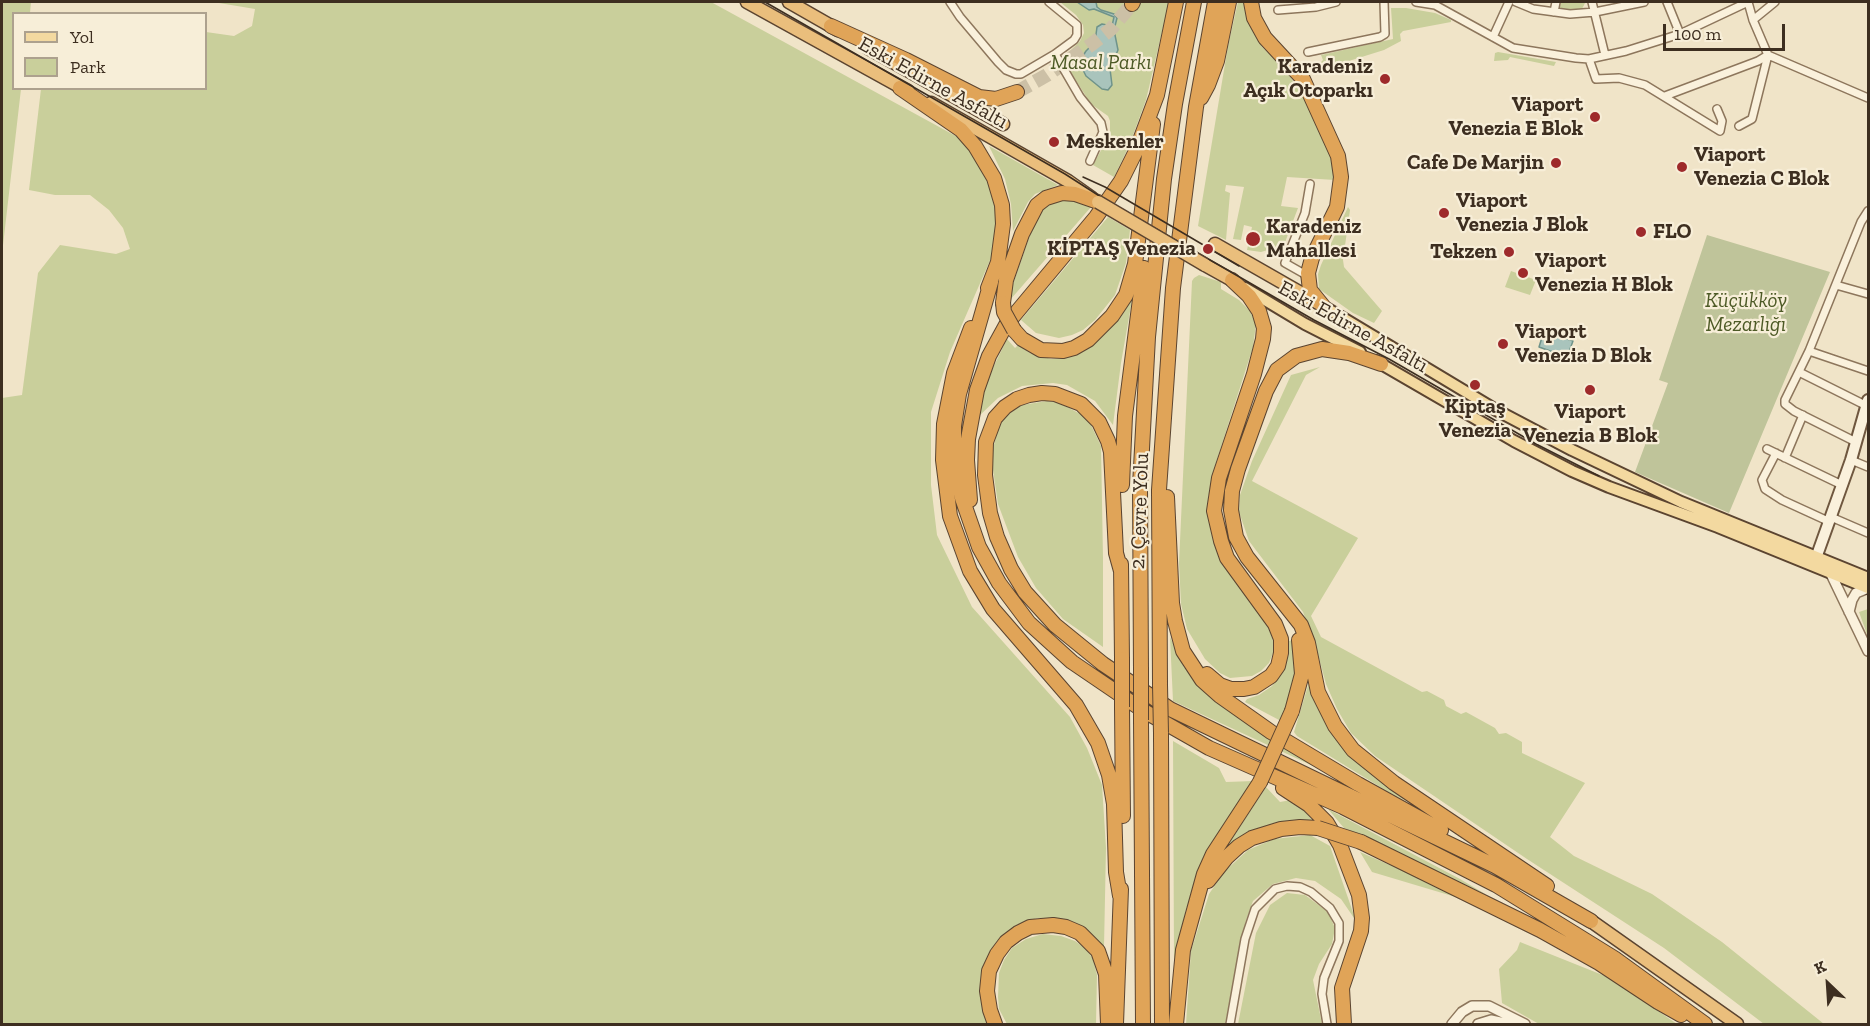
<!DOCTYPE html>
<meta charset="utf-8">
<style>
body{margin:0}
#map{position:relative;width:1870px;height:1026px;overflow:hidden;background:#f0e4c8;font-family:"Zilla Slab",serif}
canvas{display:block}
.frame{position:absolute;inset:0;border:3px solid #3d2e20;pointer-events:none}
.legend{position:absolute;left:12px;top:12px;width:195px;height:78px;box-sizing:border-box;background:#f7eed8;border:2px solid #ada18e;margin:0;padding:8px 10px;list-style:none;font-size:18px;color:#3d2e20}
.legend li{display:flex;align-items:center;gap:12px;height:30px}
.legend b{width:30px;border:2px solid #ada18e}
.north{position:absolute;left:1798px;top:954px;width:60px;height:60px;-webkit-text-stroke:4px #f7eed8;paint-order:stroke;rotate:335deg;font-size:16px;font-weight:700;line-height:24px;text-align:center;color:#3d2e20}
.north::after{content:'';display:block;margin:auto;width:21px;height:27px;background:#3d2e20;clip-path:polygon(50% 0,100% 100%,50% 72%,0 100%)}
.scale{position:absolute;left:1663px;top:24px;width:122px;height:27px;box-sizing:border-box;border:3px solid #3d2e20;border-top:0;padding-left:8px;font-size:18px;line-height:21px;white-space:nowrap;color:#3d2e20;-webkit-text-stroke:4px #f7eed8;paint-order:stroke}
</style>
<div id="map">
<canvas width="1870" height="1026"></canvas>
<div class="frame"></div>
<ul class="legend">
<li><b style="height:8px;background:#f3d9a0"></b>Yol</li>
<li><b style="height:16px;background:#c9cf9b"></b>Park</li>
</ul>
<div class="north">K</div>
<div class="scale">100 m</div>
</div>
<script>
const c = document.querySelector('canvas').getContext('2d');
c.lineJoin = 'round';
function fill(path, color) {
  c.fillStyle = color;
  c.fill(path, 'evenodd');
}
function shape(rows) {
  const path = new Path2D();
  for (const r of rows) {
    path.moveTo(r[0], r[1]);
    for (let i = 2; i < r.length; i += 2) path.lineTo(r[i], r[i + 1]);
  }
  return path;
}
function stroke(path, color, width, dash) {
  c.strokeStyle = color;
  c.lineWidth = width;
  c.lineCap = dash ? 'butt' : 'round';
  c.setLineDash(dash || []);
  c.stroke(path);
}
function label(font, color, halo, rows, align = 'center') {
  c.font = font + ' "Zilla Slab",serif';
  c.lineWidth = 4.5;
  c.setLineDash([]);
  c.textBaseline = 'middle';
  c.strokeStyle = halo;
  c.fillStyle = color;
  for (const [text, x, y, turn = 0] of rows) {
    c.save();
    c.translate(x, y);
    c.rotate((+turn || 0) * Math.PI / 180);
    c.textAlign = isNaN(turn) ? turn : align;
    if (halo) c.strokeText(text, 0, 0);
    c.fillText(text, 0, 0);
    c.restore();
  }
}
fill(shape([
 [2,2,31,2,30,13,14,14,14,88,21,89,2,254],
 [213,2,711,2,963,140,985,172,995,205,995,249,950,352,931,412,931,485,937,535,972,607,1070,717,1087,748,1102,785,1106,848,1104,947,1086,929,1074,922,1038,918,1016,925,1000,937,990,951,983,972,981,997,988,1024,2,1024,2,398,22,395,38,273,60,245,116,254,130,249,123,228,109,210,90,195,55,195,29,190,41,89,206,88,206,32,234,36,252,26,255,9],
 [1060,2,1169,2,1146,100,1129,146,1114,177,1093,165,1110,134,1110,121,1108,116,1091,104,1066,65,1065,58,1067,54,1080,41,1084,33,1083,25,1076,15],
 [1238,2,1247,2,1254,30,1262,47,1286,70,1302,95,1325,141,1332,161,1335,180,1287,177,1281,206,1298,208,1284,245,1261,252,1247,250,1252,227,1244,225,1241,240,1233,239,1244,187,1226,185,1225,191,1230,193,1226,240,1198,226,1228,46],
 [1561,2,1584,2,1585,3,1582,9,1559,10],
 [1391,8,1406,8,1435,13,1451,20,1451,22,1403,31,1400,34,1401,41,1384,50,1320,70,1318,65,1323,60,1321,55,1393,39],
 [1498,52,1556,62,1554,66,1510,57,1508,60,1494,61,1495,53],
 [989,146,1058,185,1035,194,1028,202,1013,231,1011,204,1005,179],
 [1059,199,1074,200,1091,207,1010,300,1011,290,1038,212,1047,204],
 [1348,207,1350,210,1343,260,1344,267,1382,311,1374,323,1353,313,1319,289,1318,274,1321,265],
 [1108,217,1130,230,1126,263,1115,295,1095,320,1083,330,1072,335,1059,338,1036,333,1021,320],
 [1511,271,1536,280,1530,295,1505,287],
 [1199,275,1221,282,1221,289,1239,300,1250,311,1256,324,1253,347,1213,472,1208,499,1211,532,1219,555,1256,606,1269,628,1273,641,1273,653,1269,663,1261,671,1252,676,1230,678,1220,673,1205,659,1187,629,1181,604,1179,563,1192,281,1194,278],
 [1129,299,1132,300,1121,363,1113,425,1095,401,1067,385,1053,383,1022,386,998,398,979,416,983,394,991,372,1007,339,1015,348,1018,345,1030,353,1051,359,1064,358,1077,354,1091,345,1108,330,1119,317],
 [1320,367,1306,375,1252,481,1358,538,1311,616,1321,637,1422,692,1427,691,1444,700,1446,706,1461,714,1466,712,1495,728,1499,734,1506,733,1522,742,1522,753,1585,783,1550,837,1574,856,1652,894,1722,942,1824,1024,1764,1024,1664,948,1527,859,1375,756,1351,733,1337,709,1326,684,1316,647,1303,612,1249,541,1239,512,1240,495,1252,461,1291,375],
 [1047,401,1060,403,1082,415,1090,423,1101,446,1103,558,1103,647,1063,619,1036,588,1018,557,998,504,993,470,993,448,1000,423,1010,413,1022,405],
 [1868,609,1868,637,1859,612],
 [1170,637,1184,667,1205,692,1267,735,1314,764,1313,766,1173,701],
 [1293,640,1296,666,1294,680,1281,721,1245,702,1247,699,1259,695,1272,686,1283,672,1289,654,1289,641],
 [1310,679,1316,703,1324,720,1350,755,1382,781,1427,811,1390,793,1297,736,1294,732],
 [1173,741,1219,768,1226,782,1254,781,1199,877,1186,909,1174,961],
 [1266,787,1280,802,1291,800,1299,805,1313,821,1292,820,1260,828,1224,851],
 [1328,809,1460,879,1487,895,1344,828],
 [1310,835,1330,846,1356,921,1341,899,1315,881,1296,878,1273,884,1253,901,1246,920,1225,1024,1186,1024,1191,951,1209,894,1224,872,1248,850,1274,839],
 [1360,852,1479,904,1372,872],
 [1287,893,1305,895,1328,912,1335,928,1332,944,1319,964,1313,980,1322,1024,1238,1024,1256,933,1270,905],
 [1043,934,1061,936,1075,941,1086,949,1093,959,1097,975,1096,1024,1007,1024,999,1009,998,997,999,973,1004,960,1012,948,1026,939],
 [1520,942,1610,978,1677,1024,1539,1024,1502,1003,1499,969,1517,950]
]), '#c9cf9b');
fill(shape([
 [1707,235,1830,272,1729,513,1635,472,1668,383,1659,380]
]), '#bfc49a');
const water = shape([
 [1077,2,1096,2,1097,7,1101,10,1114,14,1117,18,1114,30,1118,50,1110,69,1112,85,1108,90,1102,89,1086,76,1079,62,1086,51,1095,42,1097,27,1102,24,1112,26,1114,17,1094,9,1089,10,1077,2],
 [1544,331,1573,341,1567,357,1539,347,1544,331]
]);
fill(water, '#a9c4bc');
stroke(water, '#6f938a', 1.5);
stroke(shape([
 [1017,92,1047,75,1092,44,1111,29,1132,4]
]), '#ccc0a6', 14, [14, 7]);
const minor = shape([
 [950,2,960,17,998,62,1006,70,1016,74,1021,74,1055,54,1074,40,1077,35,1077,25,1049,2],
 [1416,2,1435,5,1513,48,1576,58,1589,59,1626,51,1680,34,1748,2],
 [1516,2,1533,9,1570,14,1595,12,1644,2],
 [1592,2,1605,55],
 [1667,2,1680,34],
 [1748,2,1753,20,1768,55],
 [1278,10,1316,7,1336,2],
 [1554,12,1556,2],
 [1753,20,1775,2],
 [1493,37,1509,2],
 [1308,52,1380,37,1385,34,1384,2],
 [1055,54,1080,97,1101,123,1103,132,1090,161],
 [1768,55,1868,98],
 [1589,59,1596,79,1619,78,1645,85,1720,131,1722,121,1717,109],
 [1665,96,1758,61,1768,55],
 [1739,126,1752,119,1768,55],
 [1308,276,1285,263,1305,213,1310,184],
 [1836,285,1868,294],
 [1809,351,1868,371],
 [1799,372,1867,406],
 [1856,442,1794,411,1785,404,1785,400,1809,351,1861,222,1868,211],
 [1767,449,1842,485],
 [1776,453,1762,480,1765,489,1782,500,1830,522],
 [1785,458,1803,415],
 [1851,460,1868,467],
 [1831,517,1868,533],
 [1230,1024,1245,939,1255,909,1275,889,1287,886,1300,887,1311,892,1330,908,1339,923,1339,941,1324,978,1322,994,1327,1024]
]);
const tertiary = shape([
 [1830,572,1868,651],
 [1849,612,1852,600,1856,593,1868,588],
 [1452,1024,1462,1012,1472,1006,1489,1006,1525,1024],
 [1478,1024,1491,1020,1509,1024]
]);
const secondary = shape([
 [1816,558,1851,460,1868,400]
]);
const primary = shape([
 [1245,288,1305,324,1360,352],
 [1323,306,1496,410,1572,450,1681,502,1868,578],
 [1376,361,1514,441,1572,471,1609,487,1718,527,1868,588]
]);
const trunk = shape([
 [747,2,908,91],
 [789,2,838,30],
 [868,48,1003,124],
 [931,103,1068,181,1092,198],
 [1215,244,1320,304],
 [1205,265,1232,280],
 [1591,921,1737,1024]
]);
const motorway = shape([
 [1251,2,1254,18,1265,38,1303,79,1338,156,1341,177,1337,207,1312,258,1308,273,1310,290,1323,306],
 [1132,4,1133,2],
 [831,26,906,60,979,97,996,99,1017,92],
 [900,88,961,130,975,146,994,178,1002,205,1003,224,998,262,988,288],
 [1201,98,1208,85,1217,61,1229,2],
 [991,282,959,394,954,426,954,448,962,498,979,547,999,583,1029,623,1072,662,1144,711,1209,748,1343,807,1496,885,1614,958,1705,1024],
 [1003,303,1006,280,1022,234,1037,205,1046,198,1062,193,1075,194,1098,202],
 [971,328,954,373,944,424,943,460,950,516,970,571,993,609,1076,705,1098,743,1109,775,1114,804,1116,872,1120,896],
 [1014,330,1022,339,1041,350,1063,351,1074,348,1088,340,1112,316,1126,295,1135,264,1153,124],
 [1381,364,1349,353,1322,349,1296,356,1277,370,1266,391,1238,469,1232,491,1231,510,1236,537,1247,557,1301,625,1308,643,1318,692,1335,726,1353,750,1394,783,1547,886],
 [1122,485,1125,416,1144,268],
 [1167,497,1172,603,1175,621,1183,651,1202,680,1220,696,1271,732,1358,784,1441,830],
 [970,500,967,460,968,439,977,390,989,356,1006,325,1096,217,1121,181,1136,151,1157,95,1176,2],
 [1121,564,1122,659],
 [1121,571,1116,553,1115,532,1111,452,1108,441,1099,422,1081,404,1055,394,1042,393,1029,395,1017,399,1005,407,995,418,986,442,985,475,990,513,997,537,1011,569,1025,592,1055,625,1103,664,1170,709,1495,866,1591,921],
 [1141,672,1140,486,1148,337,1164,179,1175,104,1194,2],
 [1207,674,1220,685,1231,689,1244,689,1254,687,1271,676,1278,666,1281,653,1281,639,1275,624,1227,558,1221,541,1214,511,1219,478,1254,374,1263,339,1264,328,1259,311,1249,296,1232,280],
 [1160,685,1159,490,1173,288,1196,107,1215,2],
 [1122,707,1123,816],
 [1292,711,1302,674,1299,640],
 [1141,720,1143,1024],
 [1161,733,1162,1024],
 [1283,788,1309,805,1327,823,1340,845,1359,895,1362,918,1361,931,1342,988,1344,1024],
 [1361,842,1540,930,1599,963,1658,1002,1681,1015],
 [1208,881,1227,857,1239,846,1252,838,1281,829,1300,827,1318,828],
 [995,1024,990,1010,987,991,989,971,997,954,1006,942,1018,933,1030,927,1053,925,1066,927,1080,933,1098,951,1106,974,1108,1024],
 [1116,1024,1121,889],
 [1176,1024,1183,950,1204,874,1213,854,1260,782]
]);
stroke(minor, '#8d765c', 10);
stroke(tertiary, '#8d765c', 12);
stroke(secondary, '#6f573f', 14);
stroke(primary, '#5b4430', 14);
stroke(trunk, '#5b4430', 15);
stroke(motorway, '#5b4430', 16);
stroke(minor, '#faf1dc', 7);
stroke(tertiary, '#faf1dc', 9);
stroke(secondary, '#faf1dc', 10);
stroke(primary, '#f3d9a0', 10);
stroke(trunk, '#eabe7c', 12);
stroke(motorway, '#e0a458', 14);
stroke(shape([
 [765,2,1065,174,1101,197,1314,320,1389,359,1536,444,1599,476],
 [1083,177,1105,187,1239,266]
]), '#3d2e20', 1.5);
const trunkBridge = shape([
 [1098,202,1205,265]
]);
const motorwayBridge = shape([
 [1003,303,1004,312,1014,330],
 [1122,659,1122,707],
 [1141,672,1141,720],
 [1160,685,1161,733],
 [1260,782,1292,711],
 [1318,828,1361,842]
]);
stroke(trunkBridge, '#5b4430', 15, []);
stroke(motorwayBridge, '#5b4430', 16, []);
stroke(trunkBridge, '#eabe7c', 12);
stroke(motorwayBridge, '#e0a458', 14);
for (const [x, y, r, color] of [
 [1385,79,6,"#9e2a2b"],
 [1595,117,6,"#9e2a2b"],
 [1054,142,6,"#9e2a2b"],
 [1556,163,6,"#9e2a2b"],
 [1682,167,6,"#9e2a2b"],
 [1444,213,6,"#9e2a2b"],
 [1641,232,6,"#9e2a2b"],
 [1253,239,8,"#9e2a2b"],
 [1208,249,6,"#9e2a2b"],
 [1509,252,6,"#9e2a2b"],
 [1523,273,6,"#9e2a2b"],
 [1503,344,6,"#9e2a2b"],
 [1475,385,6,"#9e2a2b"],
 [1590,390,6,"#9e2a2b"]
]) {
  const dot = new Path2D();
  dot.arc(x, y, r, 0, 2 * Math.PI);
  c.fillStyle = color;
  c.fill(dot);
  stroke(dot, '#f7eed8', 2);
}
label('italic 21px', '#4d5a26', '#f7eed8', [
 ["Masal Parkı",1101,63],
 ["Küçükköy",1746,301],
 ["Mezarlığı",1746,325]
]);
label('bold 21px', '#3d2e20', '#f7eed8', [
 ["Karadeniz",1373,67,"right"],
 ["Açık Otoparkı",1373,91,"right"],
 ["Viaport",1583,105,"right"],
 ["Venezia E Blok",1583,129,"right"],
 ["Meskenler",1066,142],
 ["Viaport",1694,155],
 ["Venezia C Blok",1694,179],
 ["Cafe De Marjin",1544,163,"right"],
 ["Viaport",1456,201],
 ["Venezia J Blok",1456,225],
 ["Karadeniz",1266,227],
 ["Mahallesi",1266,251],
 ["FLO",1653,232],
 ["KİPTAŞ Venezia",1196,249,"right"],
 ["Tekzen",1497,252,"right"],
 ["Viaport",1535,261],
 ["Venezia H Blok",1535,285],
 ["Viaport",1515,332],
 ["Venezia D Blok",1515,356],
 ["Kiptaş",1475,407,"center"],
 ["Venezia",1475,431,"center"],
 ["Viaport",1590,412,"center"],
 ["Venezia B Blok",1590,436,"center"]
], 'left');
label('21px', '#3d2e20', '#f7eed8', [
 ["Eski Edirne Asfaltı",933,83,29],
 ["Eski Edirne Asfaltı",1353,327,29],
 ["2. Çevre Yolu",1140,511,-88]
]);
</script>
